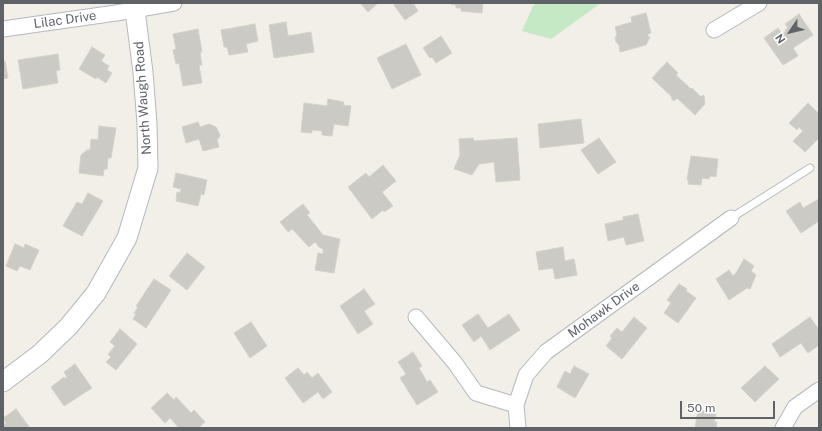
<!DOCTYPE html>
<style>
body{margin:0}
#map{position:relative;width:822px;height:431px;overflow:hidden;background:#f1efe8;font-family:"Public Sans",sans-serif}
canvas{display:block}
.frame{position:absolute;inset:0;border:4px solid #5f6368;pointer-events:none}
.north{position:absolute;left:770px;top:12px;width:40px;height:40px;-webkit-text-stroke:3px #fff;paint-order:stroke;rotate:235deg;font-size:11px;font-weight:700;line-height:16px;text-align:center;color:#5f6368}
.north::after{content:'';display:block;margin:auto;width:14px;height:18px;background:#5f6368;clip-path:polygon(50% 0,100% 100%,50% 72%,0 100%)}
.scale{position:absolute;left:680px;top:401px;width:95px;height:18px;box-sizing:border-box;border:2px solid #5f6368;border-top:0;padding-left:5px;font-size:12px;line-height:14px;white-space:nowrap;color:#5f6368;-webkit-text-stroke:3px #fff;paint-order:stroke}
</style>
<div id="map">
<canvas width="822" height="431"></canvas>
<div class="frame"></div>
<div class="north">N</div>
<div class="scale">50 m</div>
</div>
<script>
const c = document.querySelector('canvas').getContext('2d');
c.lineJoin = 'round';
function fill(path, color) {
  c.fillStyle = color;
  c.fill(path, 'evenodd');
}
function shape(rows) {
  const path = new Path2D();
  for (const r of rows) {
    path.moveTo(r[0], r[1]);
    for (let i = 2; i < r.length; i += 2) path.lineTo(r[i], r[i + 1]);
  }
  return path;
}
function stroke(path, color, width, dash) {
  c.strokeStyle = color;
  c.lineWidth = width;
  c.lineCap = dash ? 'butt' : 'round';
  c.setLineDash(dash || []);
  c.stroke(path);
}
function label(font, color, halo, rows, align = 'center') {
  c.font = font + ' "Public Sans",sans-serif';
  c.lineWidth = 3;
  c.setLineDash([]);
  c.textBaseline = 'middle';
  c.strokeStyle = halo;
  c.fillStyle = color;
  for (const [text, x, y, turn = 0] of rows) {
    c.save();
    c.translate(x, y);
    c.rotate((+turn || 0) * Math.PI / 180);
    c.textAlign = isNaN(turn) ? turn : align;
    if (halo) c.strokeText(text, 0, 0);
    c.fillText(text, 0, 0);
    c.restore();
  }
}
fill(shape([
 [538,3,601,3,551,39,522,31,533,6]
]), '#c5e8c5');
const building = shape([
 [360,3,378,3,368,12,360,3],
 [397,3,413,3,418,11,405,20,394,5,397,3],
 [451,3,483,3,482,13,461,11,461,8,456,8,456,5,451,4,451,3],
 [646,13,651,33,648,34,648,37,650,37,646,45,620,52,619,45,616,42,615,38,617,35,615,27,632,22,631,17,646,13],
 [799,14,813,35,793,48,798,56,783,65,764,38,778,28,782,34,786,31,785,30,788,28,785,24,799,14],
 [286,22,288,36,311,32,314,52,274,58,269,25,286,22],
 [255,24,258,41,246,44,248,52,229,55,227,47,224,47,221,30,255,24],
 [198,29,202,52,200,52,202,65,199,65,202,83,183,86,179,63,176,64,173,50,176,49,173,34,198,29],
 [441,36,452,53,436,63,432,57,430,58,423,48,441,36],
 [406,44,421,75,392,89,377,58,406,44],
 [92,47,105,55,101,61,109,66,107,70,112,73,106,83,97,77,96,79,79,69,92,47],
 [58,54,60,70,56,71,58,83,23,89,18,60,58,54],
 [3,61,5,61,8,78,3,79,3,61],
 [667,62,678,73,676,75,691,89,692,88,701,97,703,95,704,96,705,104,695,115,677,98,674,101,671,98,672,97,652,78,667,62],
 [328,99,344,102,343,105,351,106,348,126,334,124,332,136,322,135,322,131,312,130,312,133,301,132,304,103,327,106,328,99],
 [808,103,819,114,819,138,805,152,793,141,803,131,799,127,797,130,789,123,808,103],
 [581,119,584,143,540,148,538,124,581,119],
 [198,122,200,127,209,124,216,127,220,135,219,138,217,140,219,147,203,151,199,139,186,143,182,127,198,122],
 [99,126,116,128,111,158,108,158,107,169,104,169,103,176,79,173,81,155,87,150,90,150,91,139,98,140,99,126],
 [473,138,474,141,517,138,520,180,496,182,494,162,479,164,472,175,454,169,460,155,459,139,473,138],
 [599,138,616,162,598,174,581,150,599,138],
 [691,156,718,159,716,177,710,176,709,179,702,178,701,185,688,184,689,180,687,180,691,156],
 [383,165,396,181,382,192,393,206,384,212,383,210,372,219,348,187,366,173,369,177,383,165],
 [176,173,207,180,204,195,201,194,198,206,176,201,177,192,180,193,181,189,173,187,176,173],
 [88,193,103,201,82,236,63,226,77,202,82,204,88,193],
 [819,199,819,221,801,233,786,211,800,202,803,208,819,199],
 [303,204,310,213,307,215,323,235,340,239,334,273,315,270,318,253,323,254,323,249,319,247,315,242,309,247,292,229,288,232,280,222,303,204],
 [638,214,644,241,626,245,624,237,608,241,605,224,623,220,623,217,638,214],
 [15,244,24,248,25,244,39,250,30,270,20,266,17,271,6,266,15,244],
 [563,247,565,261,574,259,577,275,555,279,553,268,539,270,536,252,563,247],
 [187,253,205,267,187,290,169,276,187,253],
 [744,259,754,266,751,271,756,275,750,289,747,288,729,300,716,279,729,270,733,276,736,273,744,259],
 [154,279,171,290,146,328,133,319,136,314,134,313,138,307,136,306,154,279],
 [679,284,687,289,686,291,696,298,678,323,664,313,671,303,667,300,679,284],
 [364,289,375,304,364,311,373,324,358,334,340,306,364,289],
 [478,314,488,328,509,314,520,330,490,350,481,336,474,342,462,325,478,314],
 [634,317,647,328,622,359,606,346,612,338,610,336,617,328,622,332,634,317],
 [810,317,819,330,819,345,808,353,801,343,780,357,772,344,810,317],
 [251,322,267,346,250,358,234,333,251,322],
 [120,329,137,344,116,370,106,362,111,357,108,354,115,346,110,342,120,329],
 [413,352,422,366,419,368,427,382,430,380,438,392,417,405,400,378,406,374,398,362,413,352],
 [75,364,92,388,64,406,51,387,64,377,65,379,67,377,64,372,75,364],
 [574,366,589,374,575,398,557,387,565,371,570,374,574,366],
 [765,366,779,379,755,402,741,388,765,366],
 [298,368,304,375,307,372,312,378,318,373,332,392,323,399,318,392,303,403,285,378,298,368],
 [167,393,174,400,176,397,191,413,194,410,205,422,198,428,179,428,170,418,165,423,151,408,167,393],
 [16,409,30,428,3,428,3,425,6,423,3,418,16,409],
 [698,410,716,413,714,422,717,422,716,428,695,428,698,410]
]);
fill(building, '#cccac5');
stroke(building, '#d6d1c6', 1);
const service = shape([
 [731,218,810,168]
]);
const minor = shape([
 [3,29,116,13,174,3],
 [714,30,759,3],
 [416,317,455,363,476,393,516,405],
 [518,428,516,405,526,375,546,352,731,218],
 [783,428,795,407,819,390]
]);
const tertiary = shape([
 [3,382,40,354,69,326,96,293,127,238,148,168,147,124,143,72,134,3]
]);
stroke(service, '#b5b8bc', 9);
stroke(minor, '#b5b8bc', 17);
stroke(tertiary, '#b5b8bc', 21);
stroke(service, '#fff', 7);
stroke(minor, '#fff', 15);
stroke(tertiary, '#fff', 19);
label('13px', '#5f6368', '#fff', [
 ["Lilac Drive",65,20,-8],
 ["North Waugh Road",143,98,-94],
 ["Mohawk Drive",604,310,-36]
]);
</script>
